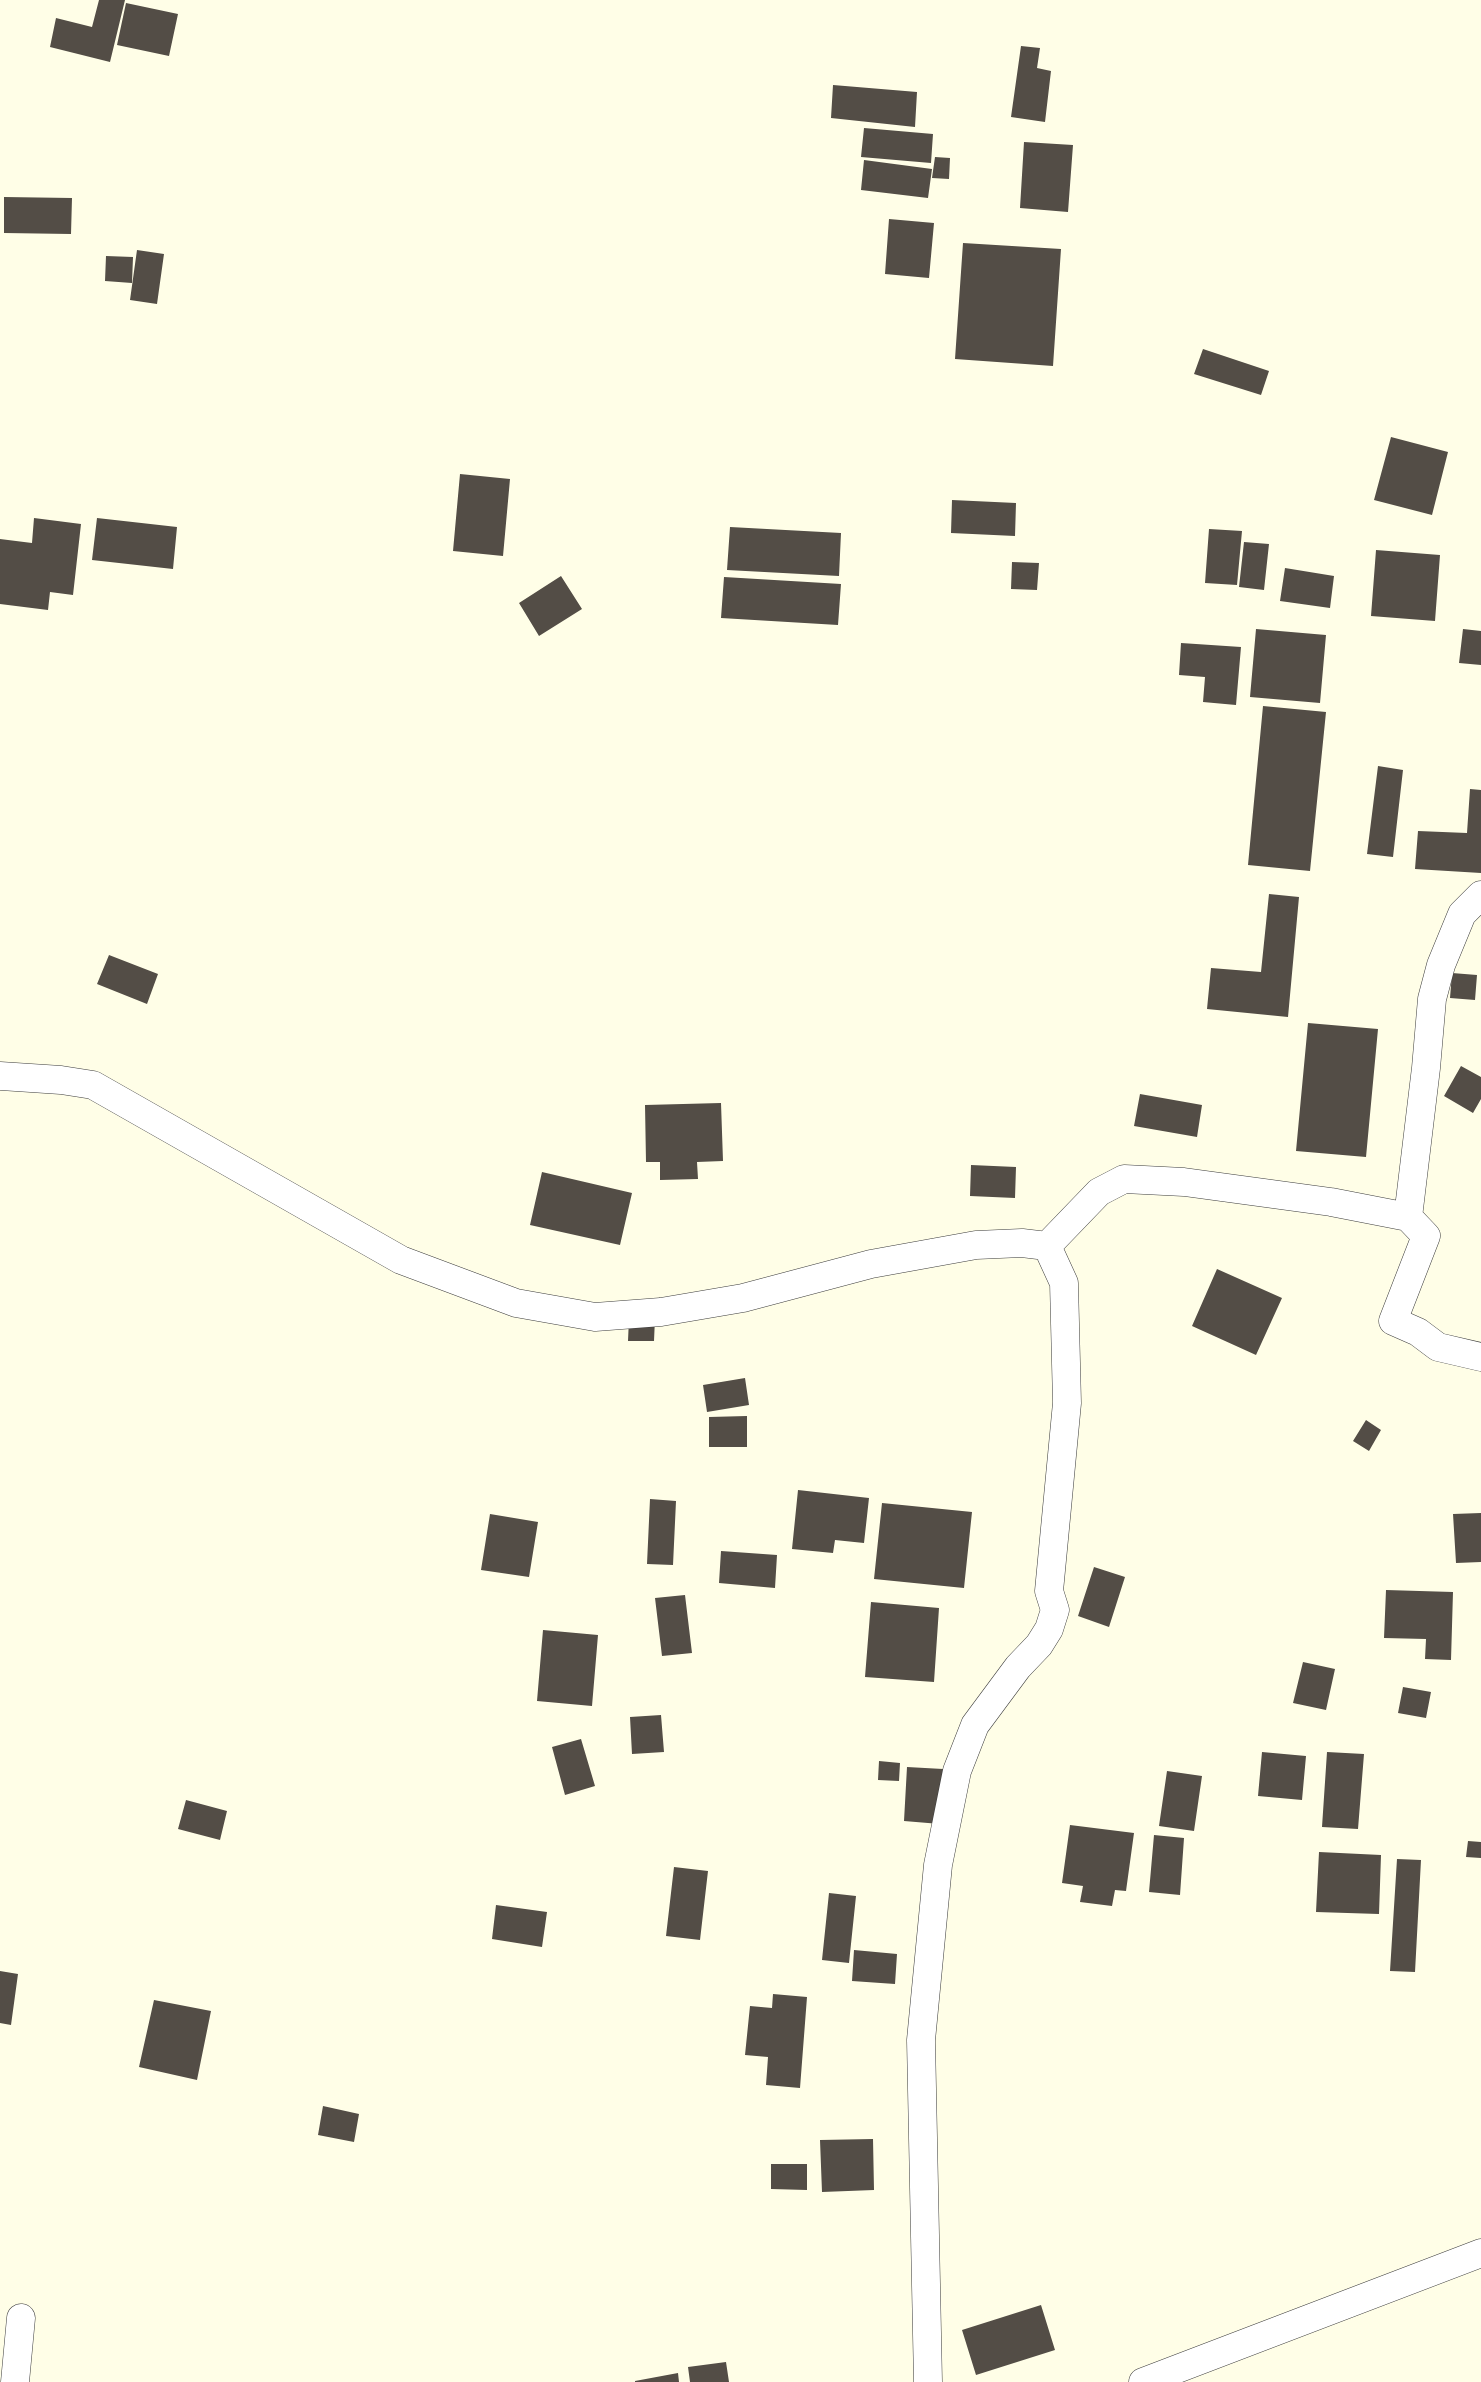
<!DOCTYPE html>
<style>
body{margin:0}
canvas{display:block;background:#fffee7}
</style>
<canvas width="1481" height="2382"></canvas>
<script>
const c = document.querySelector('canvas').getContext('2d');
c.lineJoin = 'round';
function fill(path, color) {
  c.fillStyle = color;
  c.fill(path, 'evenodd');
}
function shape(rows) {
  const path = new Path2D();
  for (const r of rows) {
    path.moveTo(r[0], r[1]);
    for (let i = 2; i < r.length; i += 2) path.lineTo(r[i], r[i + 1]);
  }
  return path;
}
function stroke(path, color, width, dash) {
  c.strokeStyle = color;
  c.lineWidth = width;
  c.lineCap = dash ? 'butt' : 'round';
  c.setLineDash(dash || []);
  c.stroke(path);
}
fill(shape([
 [99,0,125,0,110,62,50,47,56,18,92,27],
 [126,3,178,14,169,56,117,45],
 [1021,46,1040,48,1037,68,1051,71,1045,122,1011,117],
 [833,85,917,92,915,127,831,118],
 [864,128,933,134,931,163,861,157],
 [1024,142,1073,145,1068,212,1020,208],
 [935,157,950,158,949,179,932,178],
 [864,160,932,169,928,198,861,190],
 [4,197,72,198,71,234,4,233],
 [889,219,934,223,929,278,885,274],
 [963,243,1061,249,1053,366,955,359],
 [137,250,164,254,157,304,130,300],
 [106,256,133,257,132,283,105,281],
 [1203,349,1269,371,1261,395,1194,374],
 [1391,437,1448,452,1432,515,1374,500],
 [460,474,510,479,503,556,453,551],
 [952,500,1016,503,1015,536,951,533],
 [34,518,81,524,73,595,50,592,48,610,0,604,0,539,32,543],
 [97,518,177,527,173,569,92,560],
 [730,527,841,533,839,576,727,570],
 [1209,529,1242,531,1237,585,1205,583],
 [1244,542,1269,544,1264,590,1239,587],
 [1376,550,1440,555,1435,621,1371,616],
 [1012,562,1039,563,1037,590,1011,589],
 [1285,568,1334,576,1330,608,1280,601],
 [561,576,582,609,539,636,519,603],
 [724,577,841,584,838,625,721,618],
 [1256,629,1326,635,1320,703,1250,697],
 [1463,629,1481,631,1481,665,1459,663],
 [1181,643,1241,647,1236,705,1203,702,1205,677,1179,675],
 [1263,706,1326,712,1310,871,1248,865],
 [1378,766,1403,770,1393,857,1367,854],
 [1470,789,1481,790,1481,873,1415,869,1418,831,1467,833],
 [1269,894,1299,897,1288,1017,1207,1009,1211,968,1261,972],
 [109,955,158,974,147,1004,97,984],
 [1452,973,1477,975,1475,1000,1450,998],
 [1308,1023,1378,1029,1366,1157,1296,1151],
 [1461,1066,1481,1077,1481,1099,1473,1113,1444,1096],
 [1140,1094,1202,1105,1197,1137,1134,1126],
 [721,1103,723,1161,697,1162,698,1179,660,1180,660,1162,646,1162,645,1105],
 [971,1165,1016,1167,1015,1198,970,1196],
 [542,1172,632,1193,620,1245,530,1225],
 [1217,1269,1282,1298,1256,1355,1192,1326],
 [629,1318,655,1318,654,1341,628,1341],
 [745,1378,749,1405,707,1412,703,1385],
 [747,1416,747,1447,709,1447,709,1417],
 [1366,1420,1381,1430,1369,1451,1353,1441],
 [798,1490,869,1498,864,1543,835,1540,833,1553,792,1549],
 [650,1499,676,1501,673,1565,647,1564],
 [882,1503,972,1512,964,1588,874,1579],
 [1481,1513,1481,1562,1456,1563,1453,1514],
 [490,1514,538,1522,529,1577,481,1570],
 [721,1551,777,1555,775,1588,719,1583],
 [1094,1567,1125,1577,1109,1627,1078,1616],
 [1386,1590,1453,1592,1451,1660,1425,1659,1426,1639,1384,1638],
 [685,1595,692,1653,662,1656,655,1598],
 [871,1602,939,1608,934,1682,865,1677],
 [543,1630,598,1635,592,1706,537,1701],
 [1303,1662,1335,1669,1326,1710,1293,1703],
 [1403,1687,1431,1692,1426,1718,1398,1713],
 [661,1715,664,1752,632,1754,630,1717],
 [581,1739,595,1786,565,1795,552,1747],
 [1262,1752,1306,1756,1302,1800,1258,1796],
 [1327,1752,1364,1754,1358,1829,1322,1827],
 [879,1761,900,1763,899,1781,878,1780],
 [907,1767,943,1769,940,1824,904,1821],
 [1167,1771,1202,1776,1194,1831,1159,1826],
 [186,1800,227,1811,220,1840,178,1829],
 [1070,1825,1134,1833,1126,1891,1115,1890,1112,1906,1080,1902,1083,1886,1062,1883],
 [1154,1835,1184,1838,1180,1895,1149,1892],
 [1468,1841,1481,1842,1481,1858,1466,1857],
 [1319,1852,1381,1855,1379,1914,1316,1912],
 [1397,1859,1421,1860,1415,1972,1390,1971],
 [674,1867,708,1871,700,1940,666,1936],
 [829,1893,856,1896,849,1963,822,1960],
 [496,1905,547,1912,542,1947,492,1939],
 [854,1950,897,1954,895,1984,852,1981],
 [0,1971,18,1974,11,2025,0,2023],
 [773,1994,807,1997,800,2088,766,2085,768,2057,745,2055,750,2006,772,2008],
 [154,2000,211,2011,197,2080,139,2067],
 [323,2106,359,2114,354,2142,318,2135],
 [873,2139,874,2190,822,2192,820,2140],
 [771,2164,807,2164,807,2190,771,2189],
 [1041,2305,1055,2350,976,2375,962,2330],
 [726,2362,729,2382,690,2382,688,2367],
 [678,2373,679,2382,635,2382,635,2381]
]), '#534d46');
const street = shape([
 [0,1076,61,1080,93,1085,401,1260,516,1303,595,1317,661,1312,743,1298,871,1264,976,1245,1022,1243,1047,1246],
 [1408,1217,1426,1068,1432,999,1441,965,1462,914,1481,895],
 [1047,1246,1099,1192,1124,1179,1184,1182,1331,1202,1408,1217,1426,1236,1393,1321,1418,1332,1438,1347,1481,1357],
 [15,2382,21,2318],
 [928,2382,921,2040,938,1865,957,1771,975,1725,1018,1667,1039,1645,1049,1629,1055,1610,1049,1591,1067,1403,1064,1283,1047,1246],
 [1143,2382,1481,2253]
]);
stroke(street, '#3d3d3d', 29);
stroke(street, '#fff', 28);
</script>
